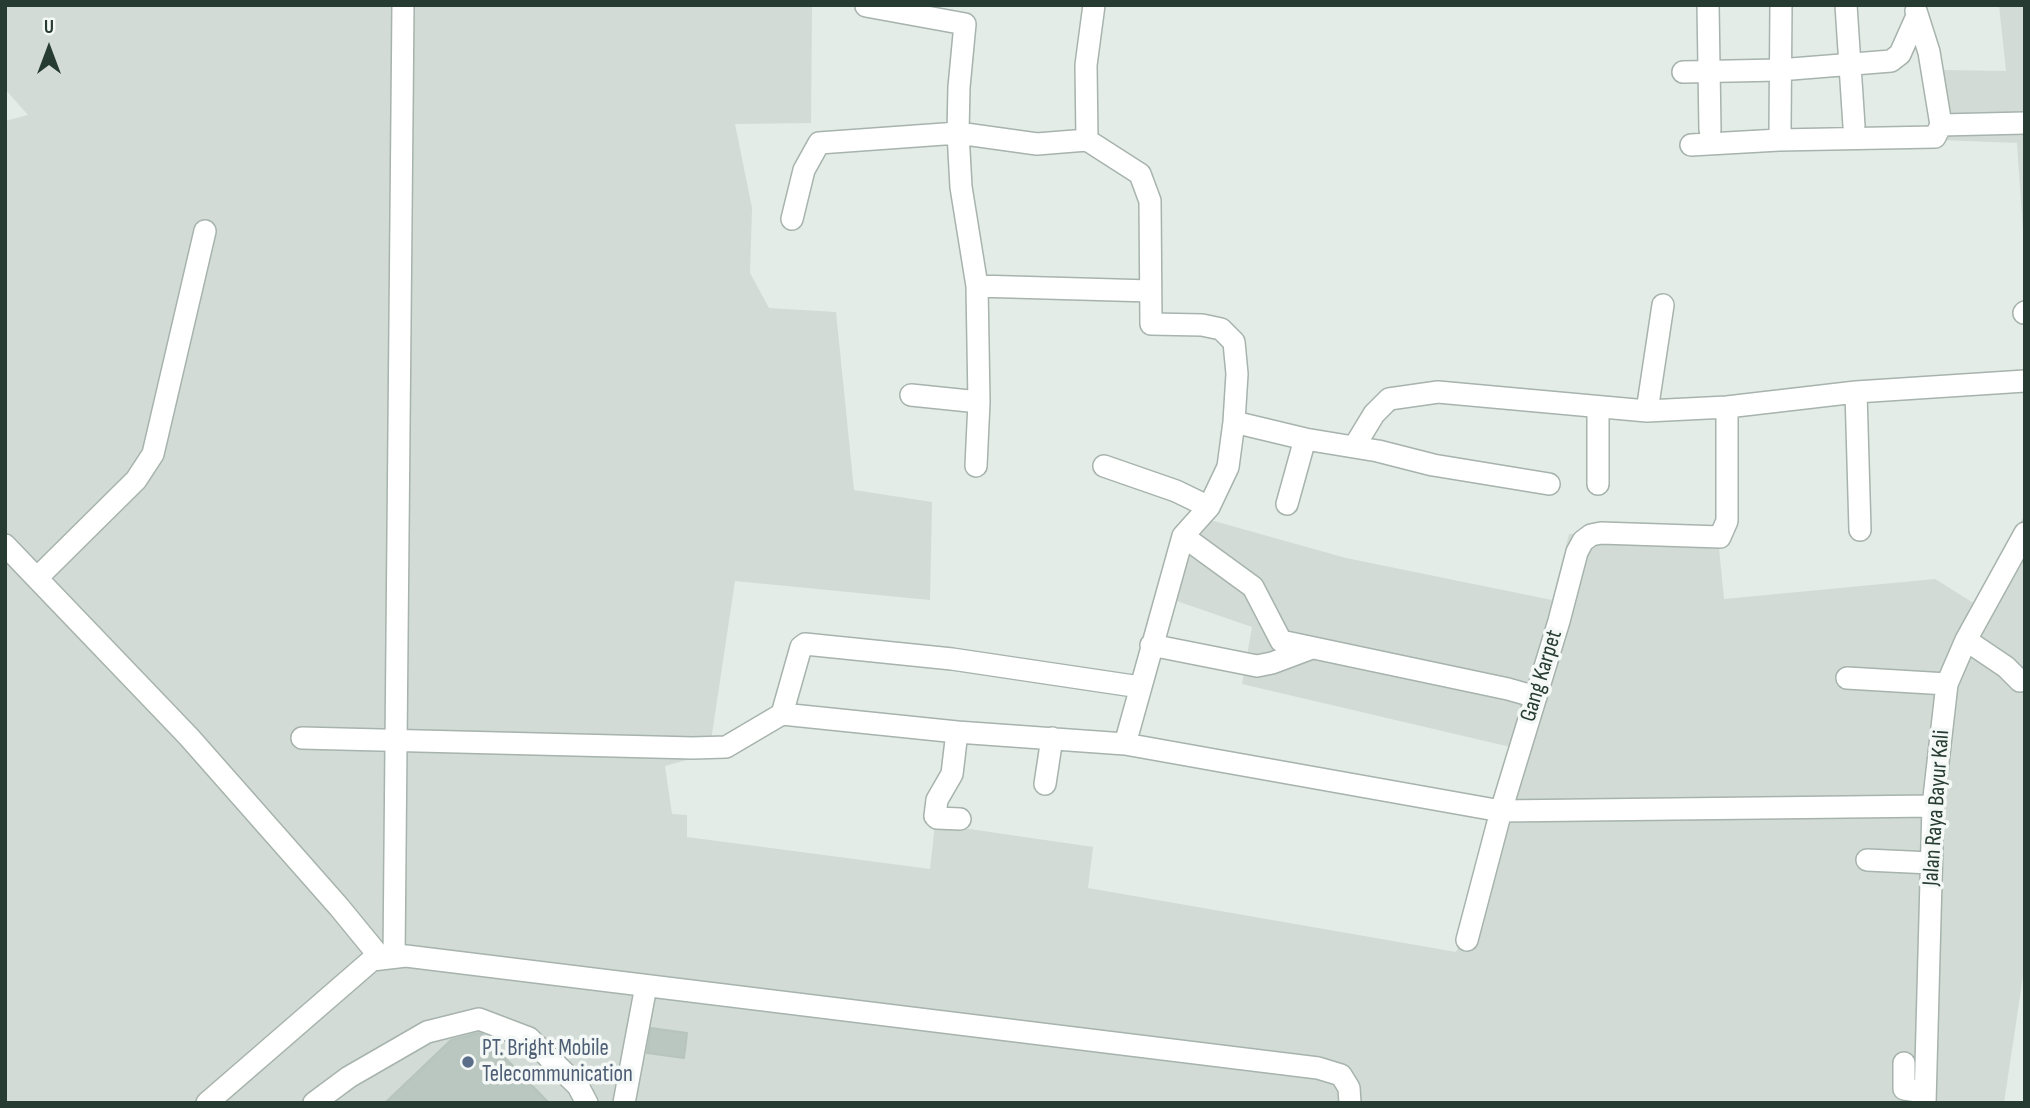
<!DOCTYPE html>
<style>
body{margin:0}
#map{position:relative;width:2030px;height:1108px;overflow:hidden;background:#e4ece7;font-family:"Sofia Sans Condensed",sans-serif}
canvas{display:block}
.frame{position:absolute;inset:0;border:7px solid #263b32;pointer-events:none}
.north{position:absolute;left:14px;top:14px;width:70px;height:70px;-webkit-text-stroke:5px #f4f8f6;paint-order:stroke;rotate:0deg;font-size:19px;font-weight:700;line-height:28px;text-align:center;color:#263b32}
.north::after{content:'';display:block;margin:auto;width:24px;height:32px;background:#263b32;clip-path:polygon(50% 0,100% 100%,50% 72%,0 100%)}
</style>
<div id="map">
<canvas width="2030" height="1108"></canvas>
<div class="frame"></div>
<div class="north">U</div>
</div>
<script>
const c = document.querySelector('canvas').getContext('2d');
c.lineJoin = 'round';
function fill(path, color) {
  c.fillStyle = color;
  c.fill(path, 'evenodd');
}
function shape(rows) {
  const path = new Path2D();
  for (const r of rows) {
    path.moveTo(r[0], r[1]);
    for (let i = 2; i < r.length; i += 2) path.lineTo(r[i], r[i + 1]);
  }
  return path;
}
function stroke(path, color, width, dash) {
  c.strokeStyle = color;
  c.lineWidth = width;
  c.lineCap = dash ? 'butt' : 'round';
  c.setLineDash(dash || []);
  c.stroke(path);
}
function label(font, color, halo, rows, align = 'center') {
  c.font = font + ' "Sofia Sans Condensed",sans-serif';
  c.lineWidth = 7;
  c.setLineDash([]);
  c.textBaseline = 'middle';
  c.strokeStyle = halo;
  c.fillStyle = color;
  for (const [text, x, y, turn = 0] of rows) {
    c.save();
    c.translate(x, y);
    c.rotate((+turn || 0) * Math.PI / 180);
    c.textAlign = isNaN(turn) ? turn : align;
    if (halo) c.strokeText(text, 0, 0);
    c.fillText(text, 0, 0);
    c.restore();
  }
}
fill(shape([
 [5,5,812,5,811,123,735,124,752,208,750,273,769,308,836,312,854,490,932,502,930,600,735,581,709,754,665,766,672,814,687,815,687,837,930,869,935,824,1093,847,1088,888,1456,952,1465,935,1519,749,1242,684,1252,627,1168,598,1196,516,1346,558,1552,600,1569,534,1718,538,1724,599,1935,579,1975,604,2025,514,2025,963,2004,1103,5,1103,5,121,28,115,5,89],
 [1999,5,2025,5,2025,261,2017,143,1940,140,1941,70,2006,71]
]), '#d2dbd6');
const building = shape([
 [651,1028,687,1033,684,1058,647,1053,651,1028],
 [478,1033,482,1034,549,1103,385,1103,451,1040,478,1033]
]);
fill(building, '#bac6c0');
stroke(building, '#b7c4bd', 2);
const minor = shape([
 [1708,5,1710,130],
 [1846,5,1854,126],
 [866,6,965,24,959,87,958,133,961,187,977,286,979,402,911,395],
 [1916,11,1929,52,1941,125,2025,123],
 [1683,72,1779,70,1891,61,1900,54,1917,16],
 [1780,129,1781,5],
 [1087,140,1086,65,1094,5],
 [1691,145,1779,140,1935,137,1941,125],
 [792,219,804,170,819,143,958,133,1037,144,1087,140,1140,174,1150,201,1151,324,1202,325,1221,329,1234,342,1237,374,1234,422,1228,467,1209,507,1183,536,1125,744],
 [977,286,1150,291],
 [2024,313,2025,312],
 [1856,392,1860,530],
 [1598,408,1598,484],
 [1647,411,1663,305],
 [1234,422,1305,439,1378,451,1433,465,1549,484],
 [1354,447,1374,414,1389,399,1438,392,1647,411,1727,407,1856,392,2025,381],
 [976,466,979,402],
 [1104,466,1176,491,1209,507],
 [1287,504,1305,439],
 [1183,536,1253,587,1281,641,1508,689,1536,697],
 [5,545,189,737,339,907,380,957],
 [38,577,136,480,153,454,205,231],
 [1966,640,2006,667,2020,681],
 [1151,645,1257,666,1272,663,1312,648],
 [1847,678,1947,684],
 [782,714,801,647,805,644,952,659,1140,687],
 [957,732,952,774,937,800,935,816,937,818,960,819],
 [302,738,693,748,726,747,782,714,957,732,1125,744,1501,811,1933,806],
 [1045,784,1052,738],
 [1867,860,1931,863],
 [1467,940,1501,811,1559,621,1577,552,1583,541,1591,535,1601,533,1720,537,1727,521,1727,407],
 [394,957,403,5],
 [1904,1063,1904,1089,1925,1092],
 [207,1103,372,960,406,956,1318,1068,1341,1075,1349,1088,1350,1103],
 [314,1103,349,1077,427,1032,479,1019,529,1038,578,1086,587,1103],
 [624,1103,646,986],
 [1925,1103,1933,806,1947,684,1966,640,2025,533]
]);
stroke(minor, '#a7b3ad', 24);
stroke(minor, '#fff', 21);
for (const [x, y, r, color] of [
 [468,1062,7,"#5c6f8a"]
]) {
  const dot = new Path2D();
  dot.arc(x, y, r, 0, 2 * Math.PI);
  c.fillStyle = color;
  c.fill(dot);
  stroke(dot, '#f4f8f6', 2.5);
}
label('23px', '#263b32', '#f4f8f6', [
 ["Gang Karpet",1542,676,-73],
 ["Jalan Raya Bayur Kali",1937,808,-86]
]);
label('23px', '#4e5e75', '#f4f8f6', [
 ["PT. Bright Mobile",482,1049],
 ["Telecommunication",482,1075]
], 'left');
</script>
